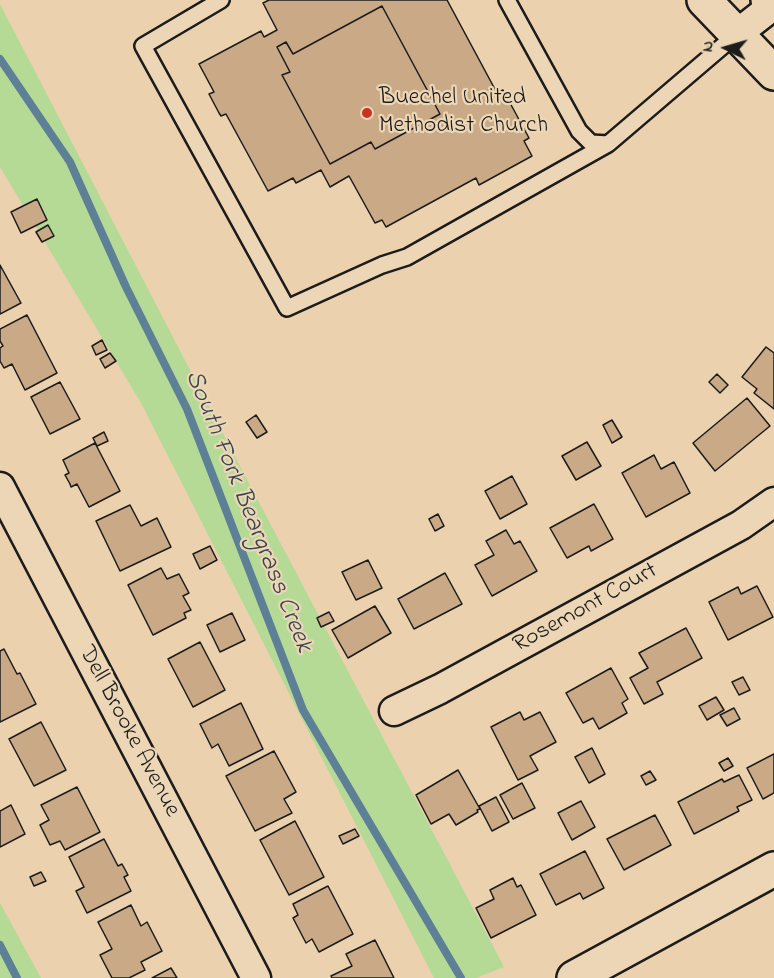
<!DOCTYPE html>
<style>
body{margin:0}
#map{position:relative;width:774px;height:978px;overflow:hidden;background:#ebd1ad;font-family:"Indie Flower",sans-serif}
canvas{display:block}
.north{position:absolute;left:696px;top:18px;width:60px;height:60px;-webkit-text-stroke:4px #ecd6b5;paint-order:stroke;rotate:275deg;font-size:16px;font-weight:700;line-height:24px;text-align:center;color:#1c1c1c}
.north::after{content:'';display:block;margin:auto;width:21px;height:27px;background:#1c1c1c;clip-path:polygon(50% 0,100% 100%,50% 72%,0 100%)}
</style>
<div id="map">
<canvas width="774" height="978"></canvas>
<div class="north">N</div>
</div>
<script>
const c = document.querySelector('canvas').getContext('2d');
c.lineJoin = 'round';
function fill(path, color) {
  c.fillStyle = color;
  c.fill(path, 'evenodd');
}
function shape(rows) {
  const path = new Path2D();
  for (const r of rows) {
    path.moveTo(r[0], r[1]);
    for (let i = 2; i < r.length; i += 2) path.lineTo(r[i], r[i + 1]);
  }
  return path;
}
function stroke(path, color, width, dash) {
  c.strokeStyle = color;
  c.lineWidth = width;
  c.lineCap = dash ? 'butt' : 'round';
  c.setLineDash(dash || []);
  c.stroke(path);
}
function label(font, color, halo, rows, align = 'center') {
  c.font = font + ' "Indie Flower",sans-serif';
  c.lineWidth = 4.5;
  c.setLineDash([]);
  c.textBaseline = 'middle';
  c.strokeStyle = halo;
  c.fillStyle = color;
  for (const [text, x, y, turn = 0] of rows) {
    c.save();
    c.translate(x, y);
    c.rotate((+turn || 0) * Math.PI / 180);
    c.textAlign = isNaN(turn) ? turn : align;
    if (halo) c.strokeText(text, 0, 0);
    c.fillText(text, 0, 0);
    c.restore();
  }
}
fill(shape([
 [0,4,243,472,504,967,476,978,434,978,141,403,0,167],
 [0,903,41,978,0,978]
]), '#b4da96');
stroke(shape([
 [0,59,70,162,126,287,187,409,303,710,461,978],
 [0,945,17,978]
]), '#5d8096', 8);
const building = shape([
 [269,0,447,0,497,93,503,90,529,138,524,141,532,156,479,185,476,178,386,227,382,220,375,223,349,176,330,187,321,170,296,183,293,178,268,191,226,114,221,116,219,113,209,94,214,92,199,64,261,31,264,37,277,30,263,3,269,0],
 [382,6,440,114,375,149,371,142,330,164,282,75,290,72,277,47,286,42,293,54,382,6],
 [382,6,440,114,375,149,371,142,330,164,282,75,290,72,277,47,286,42,293,54,382,6],
 [37,199,47,220,21,233,11,212,37,199],
 [48,225,54,236,42,242,36,232,48,225],
 [0,265,21,303,0,314,0,265],
 [27,315,57,373,25,390,12,364,4,368,0,361,0,348,3,346,0,341,0,329,27,315],
 [102,340,107,350,96,355,92,346,102,340],
 [766,347,774,353,774,409,754,393,757,389,742,377,766,347],
 [110,353,116,361,105,368,100,359,110,353],
 [717,374,728,385,720,393,709,382,717,374],
 [60,382,80,419,50,434,31,397,60,382],
 [747,398,770,426,715,471,693,443,747,398],
 [256,415,267,432,257,438,246,422,256,415],
 [612,420,622,437,612,443,603,425,612,420],
 [104,432,108,441,97,446,93,438,104,432],
 [587,442,601,466,576,480,562,456,587,442],
 [95,443,120,491,89,507,77,484,71,487,70,484,65,475,69,473,63,460,95,443],
 [654,455,661,469,674,462,690,493,646,517,622,473,654,455],
 [512,476,527,504,500,519,485,491,512,476],
 [594,504,613,539,591,551,589,546,567,558,550,528,594,504],
 [130,505,141,526,157,518,171,547,120,571,96,521,130,505],
 [438,514,444,526,435,531,429,519,438,514],
 [506,530,514,544,520,541,537,571,492,596,475,565,494,555,486,541,506,530],
 [210,546,217,560,200,569,193,554,210,546],
 [368,560,382,588,356,600,342,572,368,560],
 [161,568,167,579,179,574,189,593,183,596,191,610,184,613,186,618,153,635,128,585,161,568],
 [445,573,462,604,414,629,398,599,445,573],
 [757,586,773,617,728,640,709,602,738,587,741,594,757,586],
 [375,606,391,633,348,658,332,630,375,606],
 [329,612,334,621,321,627,317,618,329,612],
 [232,613,245,640,220,652,207,625,232,613],
 [686,628,702,658,657,682,663,694,644,704,630,678,648,668,639,653,686,628],
 [200,642,225,690,193,707,168,659,200,642],
 [4,649,17,674,20,673,36,704,0,722,0,651,4,649],
 [611,668,628,699,622,703,627,713,599,729,593,718,583,723,566,693,611,668],
 [743,677,750,690,739,695,732,682,743,677],
 [716,697,724,710,707,720,699,706,716,697],
 [241,703,263,749,229,766,218,744,212,748,200,724,241,703],
 [734,708,740,719,727,726,720,715,734,708],
 [520,712,524,720,540,712,556,742,530,756,538,770,518,780,491,727,520,712],
 [41,722,66,770,34,786,9,739,41,722],
 [592,748,605,774,589,783,575,757,592,748],
 [274,751,296,792,284,799,292,813,255,831,226,776,274,751],
 [774,754,774,793,763,799,747,768,774,754],
 [728,758,733,766,724,771,719,763,728,758],
 [458,770,480,809,477,810,478,812,456,825,449,814,431,824,416,795,458,770],
 [650,771,656,780,646,785,641,776,650,771],
 [739,775,752,800,737,807,739,811,694,834,678,802,722,779,724,782,739,775],
 [522,783,535,808,513,819,500,795,522,783],
 [77,787,100,832,65,850,60,841,50,845,40,825,49,820,41,805,77,787],
 [496,797,509,822,492,831,479,806,496,797],
 [581,801,595,827,572,840,558,813,581,801],
 [11,805,25,834,0,847,0,811,11,805],
 [655,815,671,845,624,870,607,839,655,815],
 [295,821,324,877,289,895,260,840,295,821],
 [355,829,359,836,343,844,339,836,355,829],
 [104,839,118,866,122,864,128,875,124,877,131,891,87,913,76,891,84,887,69,857,104,839],
 [585,851,604,888,583,899,580,893,556,905,540,874,585,851],
 [41,872,46,881,34,886,30,877,41,872],
 [513,878,517,887,521,885,536,915,491,938,476,908,494,899,490,890,513,878],
 [328,886,353,934,319,952,312,939,306,943,293,918,298,915,293,904,328,886],
 [131,905,141,926,147,922,162,951,141,962,145,970,129,978,112,978,100,955,112,949,98,922,131,905],
 [375,940,394,978,332,978,331,976,352,966,346,954,375,940],
 [171,968,177,978,152,978,171,968]
]);
fill(building, '#c9a986');
stroke(building, '#1c1c1c', 1.5);
const service = shape([
 [221,0,143,46,287,308,382,265,407,257,608,144],
 [507,0,579,131,591,143,608,144,738,33]
]);
const minor = shape([
 [738,33,774,5],
 [0,487,256,978],
 [394,711,440,689,741,525,774,502]
]);
const tertiary = shape([
 [574,978,774,869]
]);
const secondary = shape([
 [704,0,774,73],
 [768,0,774,6]
]);
stroke(service, '#1c1c1c', 20);
stroke(minor, '#1c1c1c', 33);
stroke(tertiary, '#1c1c1c', 38);
stroke(secondary, '#1c1c1c', 38);
stroke(service, '#ecd6b5', 15);
stroke(minor, '#ecd6b5', 28);
stroke(tertiary, '#ecd6b5', 33);
stroke(secondary, '#ecd6b5', 33);
for (const [x, y, r, color] of [
 [367,113,6,"#c8321e"]
]) {
  const dot = new Path2D();
  dot.arc(x, y, r, 0, 2 * Math.PI);
  c.fillStyle = color;
  c.fill(dot);
  stroke(dot, '#ecd6b5', 2);
}
label('24px', '#1c1c1c', '#ecd6b5', [
 ["Buechel United",379,99],
 ["Methodist Church",379,127]
], 'left');
label('24px', '#1c1c1c', '#ecd6b5', [
 ["Rosemont Court",586,609,-29],
 ["Dell Brooke Avenue",128,732,62]
]);
label('italic 26px', '#37464f', '#ecd6b5', [
 ["South Fork Beargrass Creek",247,512,68]
]);
</script>
